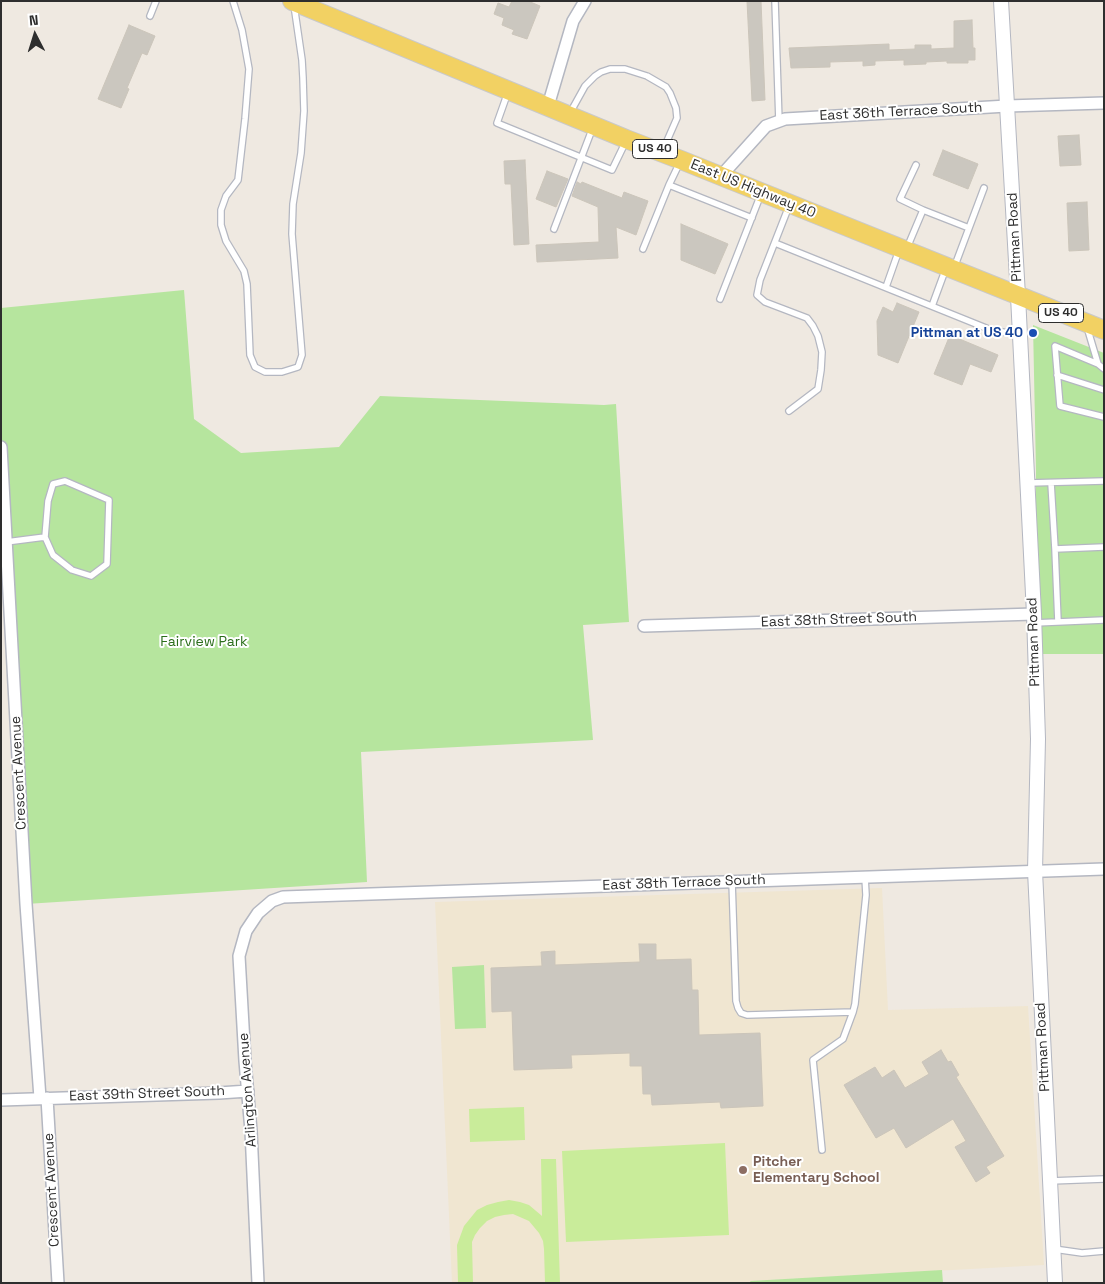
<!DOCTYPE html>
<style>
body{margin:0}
#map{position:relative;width:1105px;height:1284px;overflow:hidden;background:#efe9e1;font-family:"Space Grotesk",sans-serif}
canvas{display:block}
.frame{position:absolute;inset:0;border:2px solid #2e2e2e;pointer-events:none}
.north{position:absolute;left:10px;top:10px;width:50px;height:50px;-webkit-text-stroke:4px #fff;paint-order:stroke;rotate:355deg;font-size:14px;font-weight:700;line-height:20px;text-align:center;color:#2e2e2e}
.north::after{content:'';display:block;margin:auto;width:18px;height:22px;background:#2e2e2e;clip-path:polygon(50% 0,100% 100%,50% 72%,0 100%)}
</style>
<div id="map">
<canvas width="1105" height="1284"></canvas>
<div class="frame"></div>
<div class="north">N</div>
</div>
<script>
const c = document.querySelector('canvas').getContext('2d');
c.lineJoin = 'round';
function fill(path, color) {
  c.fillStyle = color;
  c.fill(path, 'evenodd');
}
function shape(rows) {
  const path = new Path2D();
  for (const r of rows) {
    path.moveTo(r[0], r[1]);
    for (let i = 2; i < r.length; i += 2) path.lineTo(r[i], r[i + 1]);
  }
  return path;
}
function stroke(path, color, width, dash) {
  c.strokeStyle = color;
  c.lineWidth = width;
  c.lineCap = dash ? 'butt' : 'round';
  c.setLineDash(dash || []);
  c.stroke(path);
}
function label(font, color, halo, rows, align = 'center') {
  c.font = font + ' "Space Grotesk",sans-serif';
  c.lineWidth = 4;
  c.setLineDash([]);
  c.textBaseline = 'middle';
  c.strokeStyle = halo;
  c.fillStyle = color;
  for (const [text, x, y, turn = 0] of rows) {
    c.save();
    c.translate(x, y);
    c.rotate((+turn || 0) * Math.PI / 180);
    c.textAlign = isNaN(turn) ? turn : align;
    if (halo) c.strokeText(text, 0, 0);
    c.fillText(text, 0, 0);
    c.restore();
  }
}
fill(shape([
 [882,888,888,1010,1028,1006,1044,1265,751,1281,751,1283,452,1283,435,902]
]), '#f0e6d1');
fill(shape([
 [184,290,194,419,241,453,339,447,380,396,604,405,616,404,629,622,583,625,593,740,361,752,367,882,26,904,1,447,1,308],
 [1033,325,1104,353,1104,654,1035,654,1036,471],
 [484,965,486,1028,455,1029,452,967],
 [942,1270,943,1283,751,1283,750,1281]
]), '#b6e59e');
fill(shape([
 [524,1107,525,1140,470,1142,469,1109],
 [725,1143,729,1235,566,1242,562,1151],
 [541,1159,556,1159,560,1283,545,1283,544,1249,543,1241,539,1233,529,1221,513,1214,504,1215,495,1217,487,1221,480,1228,475,1235,472,1242,473,1283,458,1283,457,1245,464,1226,477,1210,487,1205,498,1202,509,1200,520,1202,529,1205,542,1216]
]), '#c9ec9a');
const building = shape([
 [512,1,528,1,540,6,527,39,512,34,514,30,502,25,504,18,494,14,498,3,509,7,512,1],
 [747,1,761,1,765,100,752,101,747,1],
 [972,20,973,48,975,48,975,60,968,60,968,63,947,63,947,61,926,62,926,64,904,65,904,60,875,61,875,65,863,66,863,61,830,62,830,67,791,68,789,48,889,44,889,50,915,49,915,45,931,45,931,49,954,48,954,21,972,20],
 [129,25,155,36,147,55,142,53,127,88,129,89,121,108,98,99,129,25],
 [1079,135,1081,165,1060,166,1058,136,1079,135],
 [943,150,978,164,968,189,933,175,943,150],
 [525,160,529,244,514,245,511,184,505,184,504,161,525,160],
 [547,171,568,179,556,207,536,199,547,171],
 [577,182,581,184,582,182,622,198,624,192,648,201,636,235,616,227,618,258,537,262,536,245,599,242,598,207,572,196,577,182],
 [1087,202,1089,250,1069,251,1067,203,1087,202],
 [681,224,728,244,715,274,681,260,681,224],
 [897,303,919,312,898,363,878,355,877,321,883,307,893,312,897,303],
 [950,335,998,355,991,372,970,364,962,385,934,374,950,335],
 [639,944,656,944,656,960,691,959,692,990,698,990,699,1035,760,1033,763,1106,721,1108,720,1102,652,1105,651,1094,643,1094,642,1066,630,1066,630,1053,571,1055,572,1068,514,1070,512,1011,492,1012,491,968,542,966,541,952,555,951,555,965,640,962,639,944],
 [941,1050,948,1062,951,1061,959,1075,956,1077,1004,1156,986,1167,990,1173,976,1182,955,1147,966,1141,953,1119,906,1148,894,1128,876,1138,844,1085,875,1067,882,1078,894,1070,905,1088,929,1074,922,1062,941,1050]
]);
fill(building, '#cbc7bf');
stroke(building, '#cbc5ba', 1);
const service = shape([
 [233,1,242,30,249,69,245,119,238,180,226,196,221,210,221,225,226,241,244,271,247,284,250,355,255,367,265,372,282,372,298,367,302,355,292,234,293,204,301,153,304,111,303,78,302,60,294,5],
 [775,1,779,122],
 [150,16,156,1],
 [508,92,497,123,612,170,626,141],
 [570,113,585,86,595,76,601,72,610,69,625,69,647,76,666,87,670,93,676,108,677,118,663,150],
 [680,162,669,185,752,218],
 [916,165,900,199,923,210],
 [554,229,593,127],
 [775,243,991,330,1020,335],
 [907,248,923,210,969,228],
 [643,249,669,185],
 [954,268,984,188],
 [886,287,899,250],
 [720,299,761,194],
 [932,306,946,268],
 [1087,327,1098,364,1104,369],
 [1098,364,1055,346,1060,406,1104,417],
 [1057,375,1104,390],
 [789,411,818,389,821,370,822,352,818,336,813,326,807,318,765,302,757,295,760,280,789,206],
 [1028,483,1104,481],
 [1051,483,1055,549,1104,547],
 [6,542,45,537,53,555,72,570,91,576,107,564,109,500,65,481,53,484,48,501,45,537],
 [1055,549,1058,622],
 [1034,623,1104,620],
 [732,881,736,1001,738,1008,741,1013,747,1015,853,1012],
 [822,1150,813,1060,843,1039,853,1012,855,1004,866,895,865,877],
 [1050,1181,1104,1179],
 [1054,1249,1082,1253,1104,1251]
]);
const minor = shape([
 [548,106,573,21,585,1],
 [721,176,766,126,785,119,1007,106,1104,103],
 [1,447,26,904,40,1098],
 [644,626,1034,614],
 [47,1098,58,1283],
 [1,1100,219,1093,248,1091],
 [258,1283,251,1131,245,1061,239,956,246,931,258,913,272,901,283,897,1104,869]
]);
const tertiary = shape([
 [1001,1,1018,296,1034,614,1038,739,1035,871,1055,1283]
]);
const primary = shape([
 [292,1,626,139,681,160,1104,330]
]);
stroke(service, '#b4b7c1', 8);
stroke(minor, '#b4b7c1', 14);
stroke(tertiary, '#b4b7c1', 16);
stroke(primary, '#c9c9c9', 20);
stroke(service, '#fff', 5.5);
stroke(minor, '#fff', 11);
stroke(tertiary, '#fff', 14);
stroke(primary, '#f2d163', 18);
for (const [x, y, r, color] of [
 [1033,333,5,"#1a4fb4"],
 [743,1170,5,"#8d6e63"]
]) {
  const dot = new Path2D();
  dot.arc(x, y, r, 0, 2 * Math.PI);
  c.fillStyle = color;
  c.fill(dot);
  stroke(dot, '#fff', 2);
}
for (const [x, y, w] of [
 [655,149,45],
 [1061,313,45]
]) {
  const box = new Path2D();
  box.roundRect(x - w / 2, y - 9.5, w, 19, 4);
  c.fillStyle = '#fff';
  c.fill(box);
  stroke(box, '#2e2e2e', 1);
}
label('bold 12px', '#2e2e2e', null, [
 ["US 40",655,149],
 ["US 40",1061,313]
]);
label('14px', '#2e2e2e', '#fff', [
 ["East 36th Terrace South",901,112,-3],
 ["East US Highway 40",753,189,22],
 ["Pittman Road",1015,237,-93],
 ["East 38th Street South",839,620,-2],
 ["Pittman Road",1034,642,-92],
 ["Crescent Avenue",19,773,-93],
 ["East 38th Terrace South",684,883,-2],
 ["Pittman Road",1043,1047,-93],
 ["Arlington Avenue",248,1090,-94],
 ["East 39th Street South",147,1094,-2],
 ["Crescent Avenue",52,1190,-93]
]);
label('bold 14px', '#164399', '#fff', [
 ["Pittman at US 40",1023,333]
], 'right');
label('14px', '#2c6e1b', '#fff', [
 ["Fairview Park",204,642]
]);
label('bold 14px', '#785e54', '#fff', [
 ["Pitcher",753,1162],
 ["Elementary School",753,1178]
], 'left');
</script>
